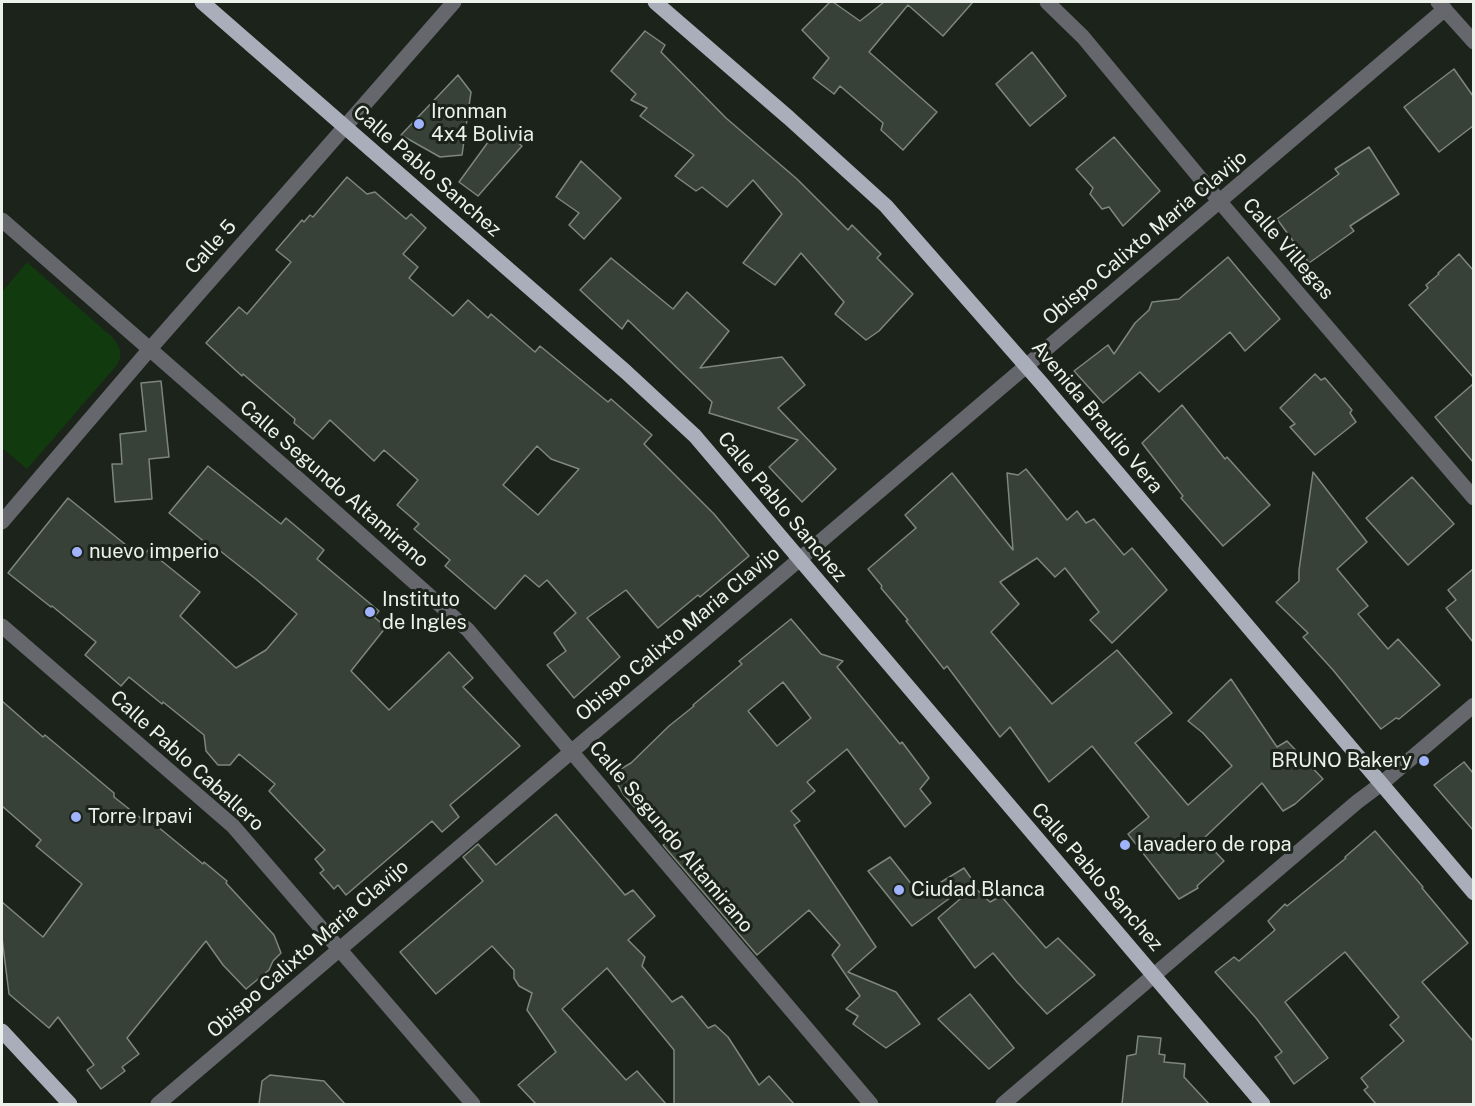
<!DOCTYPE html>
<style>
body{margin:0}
#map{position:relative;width:1475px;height:1106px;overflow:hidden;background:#1b231a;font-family:"Public Sans",sans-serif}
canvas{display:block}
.frame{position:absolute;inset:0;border:3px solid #ecf1eb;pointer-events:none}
</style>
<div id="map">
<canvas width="1475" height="1106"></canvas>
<div class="frame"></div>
</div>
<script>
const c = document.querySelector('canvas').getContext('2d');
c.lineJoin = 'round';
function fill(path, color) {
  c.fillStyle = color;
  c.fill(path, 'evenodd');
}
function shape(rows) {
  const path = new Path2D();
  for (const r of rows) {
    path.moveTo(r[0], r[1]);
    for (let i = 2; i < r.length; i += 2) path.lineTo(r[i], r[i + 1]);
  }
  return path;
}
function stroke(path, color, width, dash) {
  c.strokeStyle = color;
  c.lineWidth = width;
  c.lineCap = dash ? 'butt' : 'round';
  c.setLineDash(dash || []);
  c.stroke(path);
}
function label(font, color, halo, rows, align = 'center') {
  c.font = font + ' "Public Sans",sans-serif';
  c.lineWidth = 6;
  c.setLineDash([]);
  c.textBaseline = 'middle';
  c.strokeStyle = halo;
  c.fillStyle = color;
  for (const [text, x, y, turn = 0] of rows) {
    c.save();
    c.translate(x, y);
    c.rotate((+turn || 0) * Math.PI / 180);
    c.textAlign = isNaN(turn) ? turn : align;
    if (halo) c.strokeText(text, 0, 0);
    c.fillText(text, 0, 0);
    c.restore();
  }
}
fill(shape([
 [27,262,112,337,117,343,120,350,120,358,117,365,27,469,2,448,2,292]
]), '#113a0e');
const building = shape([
 [830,2,833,2,860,21,884,2,973,2,943,36,908,5,869,52,937,112,903,150,881,130,883,123,840,86,834,94,813,78,829,58,802,30,830,2],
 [645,31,665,45,661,52,726,118,797,179,848,230,852,225,881,254,877,258,913,294,879,331,866,340,835,314,844,302,801,253,775,285,743,263,782,214,753,180,727,207,702,187,696,191,675,176,694,155,640,116,647,108,631,100,636,94,611,71,645,31],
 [1032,52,1066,96,1030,126,996,84,1032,52],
 [1454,69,1473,96,1473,126,1439,152,1404,107,1454,69],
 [458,75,471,92,462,155,440,157,401,135,458,75],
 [499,127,522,146,478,196,459,182,499,127],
 [1114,137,1160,191,1123,226,1109,207,1102,209,1090,194,1093,188,1076,169,1114,137],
 [1369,147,1399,194,1350,226,1354,231,1309,263,1277,219,1339,174,1335,169,1369,147],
 [581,161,621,198,584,239,569,225,579,213,556,197,581,161],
 [347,177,367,194,375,192,406,219,411,214,426,228,403,254,418,267,409,278,453,316,468,300,488,318,491,314,535,352,540,346,608,402,611,399,652,435,644,444,714,514,749,556,700,597,698,595,658,628,626,590,587,618,620,657,574,698,547,665,566,651,554,633,576,613,547,580,539,587,525,575,495,609,445,566,450,560,414,529,419,524,397,505,418,480,384,450,374,461,330,420,313,439,294,423,295,419,243,374,242,376,206,343,239,307,247,314,264,294,291,262,276,250,302,220,304,222,310,215,313,217,347,177],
 [537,446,551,459,579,469,538,515,503,485,537,446],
 [1459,254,1473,270,1473,377,1409,305,1428,288,1426,285,1439,274,1438,273,1459,254],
 [1228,257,1280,319,1245,351,1230,332,1159,392,1140,372,1103,403,1074,371,1108,345,1114,354,1135,323,1149,310,1152,302,1179,299,1228,257],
 [611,258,673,309,687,292,729,331,700,368,782,357,805,385,778,408,836,469,802,502,769,467,798,440,709,413,712,402,628,320,622,329,580,290,611,258],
 [1315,374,1321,380,1325,378,1352,410,1350,413,1356,422,1315,455,1290,427,1295,424,1280,408,1315,374],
 [161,381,169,457,149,459,152,499,115,502,112,464,122,464,120,434,146,431,141,383,161,381],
 [1473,384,1473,462,1435,417,1473,384],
 [1182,405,1225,459,1227,457,1270,505,1223,546,1181,498,1183,496,1142,443,1182,405],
 [208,466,281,524,286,518,324,550,317,559,379,611,374,617,386,627,351,671,389,710,449,652,473,678,463,687,520,746,450,805,459,817,442,832,432,821,346,895,338,885,334,889,320,873,324,870,315,859,325,850,269,791,275,784,239,754,230,765,218,765,206,751,204,735,163,702,162,704,129,677,121,686,85,655,96,642,52,606,51,607,8,573,68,498,142,558,148,550,200,592,180,616,236,668,266,650,297,614,257,580,219,550,217,552,169,513,208,466],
 [1026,469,1067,520,1077,511,1086,523,1094,519,1124,555,1132,548,1167,590,1112,643,1090,620,1099,612,1065,568,1055,577,1037,558,1000,582,1019,604,991,632,1052,704,1117,650,1172,713,1135,743,1188,805,1232,766,1203,733,1188,721,1231,679,1277,747,1287,741,1323,779,1295,804,1283,811,1262,783,1203,839,1224,861,1197,886,1198,888,1179,899,1128,834,1149,817,1092,746,1049,782,1010,727,1000,737,947,666,944,669,906,621,908,620,881,588,882,586,868,569,916,528,905,515,952,473,1013,550,1007,473,1018,475,1026,469],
 [1313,472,1367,542,1337,569,1368,606,1358,614,1388,649,1398,639,1440,685,1399,719,1396,718,1381,729,1333,670,1303,637,1308,633,1276,602,1299,581,1299,570,1313,472],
 [1412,477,1454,524,1408,565,1366,518,1412,477],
 [1473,569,1473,642,1446,608,1456,600,1448,590,1473,569],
 [791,619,821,654,843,661,837,667,900,744,902,742,929,778,920,789,931,803,905,827,847,749,807,782,815,791,791,811,800,821,794,825,876,947,848,972,896,992,920,1024,886,1048,853,1024,858,1016,846,1009,860,996,832,955,840,945,809,910,757,955,663,845,666,843,623,794,612,774,631,763,669,726,694,706,693,705,742,664,739,661,791,619],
 [783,682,811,718,777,746,748,711,783,682],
 [2,701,43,737,45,735,114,793,114,797,143,820,146,817,203,864,204,862,227,881,226,883,274,935,281,953,273,961,269,970,246,989,223,965,206,941,127,1038,139,1054,122,1067,125,1071,101,1089,87,1070,94,1065,58,1017,49,1028,9,994,2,938,2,902,43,937,82,884,36,846,41,840,2,806,2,701],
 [1464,762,1473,773,1473,830,1434,785,1464,762],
 [556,814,625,895,633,890,655,916,628,940,645,957,642,966,672,1002,682,996,708,1028,715,1025,728,1037,759,1085,769,1076,794,1104,674,1104,674,1050,607,968,562,1009,626,1080,637,1071,666,1104,536,1104,518,1085,556,1052,527,1010,532,993,519,986,514,978,514,970,492,946,436,994,400,952,483,881,463,857,478,844,496,865,556,814],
 [1375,831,1423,887,1422,888,1468,943,1422,982,1473,1041,1473,1104,1376,1104,1364,1090,1368,1087,1361,1078,1404,1041,1390,1025,1399,1017,1345,952,1285,1002,1328,1058,1294,1084,1275,1057,1282,1052,1256,1018,1215,972,1234,957,1239,961,1275,930,1268,921,1285,904,1287,906,1346,858,1345,857,1375,831],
 [890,857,920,895,964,868,973,881,912,926,868,871,890,857],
 [974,887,990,902,1001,896,1046,948,1058,938,1095,975,1047,1014,1017,982,993,953,975,968,938,918,974,887],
 [970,994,1014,1048,989,1069,938,1019,970,994],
 [1138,1036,1161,1038,1159,1054,1165,1055,1164,1062,1185,1064,1184,1077,1209,1104,1122,1104,1127,1056,1136,1054,1138,1036],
 [270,1075,324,1081,345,1104,259,1104,262,1081,270,1075]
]);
fill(building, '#384137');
stroke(building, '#7d877c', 1.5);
stroke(shape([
 [1047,2,1083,37,1220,202,1474,498],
 [1438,2,1474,42],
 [2,220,296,477,468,630,871,1104],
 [2,522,149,350,301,177,454,2],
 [2,626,233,826,473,1104],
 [158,1104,571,752,774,581,1445,9],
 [1003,1104,1357,802,1381,784,1474,705]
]), '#65676c', 15);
stroke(shape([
 [202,2,626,372,695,436,1263,1104],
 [655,2,789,118,886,206,1042,384,1474,893],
 [2,1031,70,1104]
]), '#aaaeba', 15);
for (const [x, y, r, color] of [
 [419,124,6,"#a0b3fd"],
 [77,552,6,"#a0b3fd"],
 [370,612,6,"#a0b3fd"],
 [1424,761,6,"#a0b3fd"],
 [76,817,6,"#a0b3fd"],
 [1125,845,6,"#a0b3fd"],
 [899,890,6,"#a0b3fd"]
]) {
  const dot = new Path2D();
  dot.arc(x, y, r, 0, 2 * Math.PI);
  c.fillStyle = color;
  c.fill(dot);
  stroke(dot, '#1b231a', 2);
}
label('20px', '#ecf1eb', '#1b231a', [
 ["Ironman",431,112],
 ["4x4 Bolivia",431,135],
 ["nuevo imperio",89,552],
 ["Instituto",382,600],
 ["de Ingles",382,623],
 ["BRUNO Bakery",1412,761,"right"],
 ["Torre Irpavi",88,817],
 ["lavadero de ropa",1137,845],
 ["Ciudad Blanca",911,890]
], 'left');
label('20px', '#ecf1eb', '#1b231a', [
 ["Calle Pablo Sanchez",427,171,41],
 ["Obispo Calixto Maria Clavijo",1145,238,-40],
 ["Calle 5",211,247,-48],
 ["Calle Villegas",1288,249,49],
 ["Avenida Braulio Vera",1097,417,50],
 ["Calle Segundo Altamirano",334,484,41],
 ["Calle Pablo Sanchez",782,507,50],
 ["Obispo Calixto Maria Clavijo",678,634,-40],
 ["Calle Pablo Caballero",187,761,42],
 ["Calle Segundo Altamirano",671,837,50],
 ["Calle Pablo Sanchez",1097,877,49],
 ["Obispo Calixto Maria Clavijo",308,949,-41]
]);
</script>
